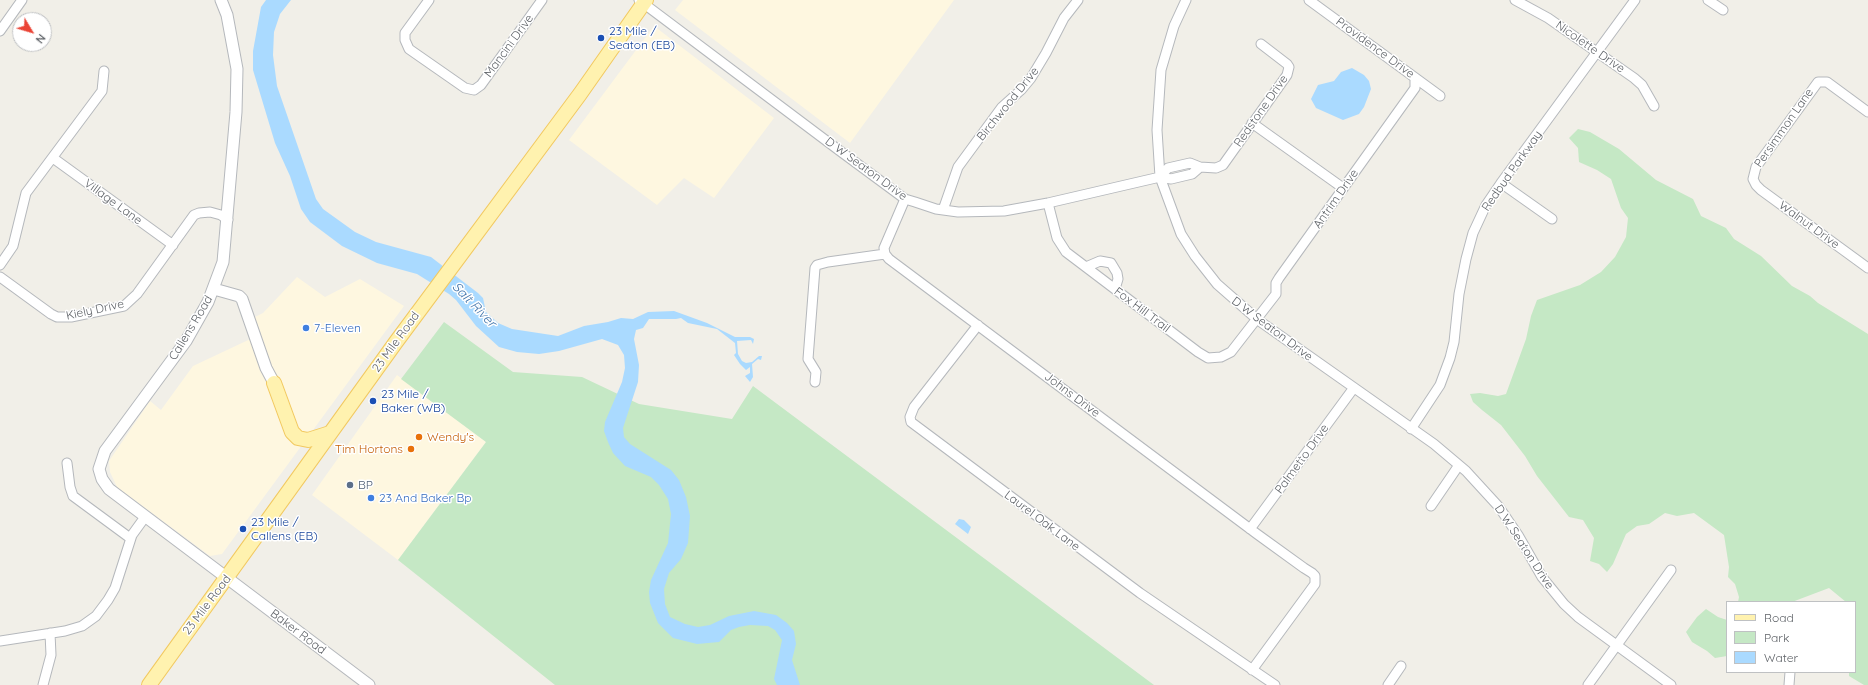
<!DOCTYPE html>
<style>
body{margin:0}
#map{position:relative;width:1868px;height:685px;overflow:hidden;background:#f1efe8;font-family:Quicksand,sans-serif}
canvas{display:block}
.legend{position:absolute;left:1726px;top:601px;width:130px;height:72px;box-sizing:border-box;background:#fff;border:1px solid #bfc1c3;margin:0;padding:5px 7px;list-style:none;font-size:12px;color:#5f6368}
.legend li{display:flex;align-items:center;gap:8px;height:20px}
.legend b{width:20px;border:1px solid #bfc1c3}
.north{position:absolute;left:12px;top:12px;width:40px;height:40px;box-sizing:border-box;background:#fff;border:1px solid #bfc1c3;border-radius:50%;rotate:128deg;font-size:11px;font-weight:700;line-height:16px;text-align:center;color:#5f6368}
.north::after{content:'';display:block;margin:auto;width:14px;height:18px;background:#ea4335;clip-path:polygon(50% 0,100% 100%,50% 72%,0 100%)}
</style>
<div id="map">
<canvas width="1868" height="685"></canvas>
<ul class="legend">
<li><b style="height:5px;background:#fff2af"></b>Road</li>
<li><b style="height:11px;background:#c5e8c5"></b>Park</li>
<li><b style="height:11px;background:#aadaff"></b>Water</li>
</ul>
<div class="north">N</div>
</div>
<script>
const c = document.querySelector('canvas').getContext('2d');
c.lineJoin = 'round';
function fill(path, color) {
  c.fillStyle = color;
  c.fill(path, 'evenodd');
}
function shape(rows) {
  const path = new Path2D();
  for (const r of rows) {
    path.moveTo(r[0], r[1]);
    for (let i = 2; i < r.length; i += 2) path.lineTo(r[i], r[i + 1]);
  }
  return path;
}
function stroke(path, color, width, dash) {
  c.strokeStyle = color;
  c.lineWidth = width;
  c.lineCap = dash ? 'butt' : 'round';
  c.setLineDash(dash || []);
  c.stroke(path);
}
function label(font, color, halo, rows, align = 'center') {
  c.font = font + ' Quicksand,sans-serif';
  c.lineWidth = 3;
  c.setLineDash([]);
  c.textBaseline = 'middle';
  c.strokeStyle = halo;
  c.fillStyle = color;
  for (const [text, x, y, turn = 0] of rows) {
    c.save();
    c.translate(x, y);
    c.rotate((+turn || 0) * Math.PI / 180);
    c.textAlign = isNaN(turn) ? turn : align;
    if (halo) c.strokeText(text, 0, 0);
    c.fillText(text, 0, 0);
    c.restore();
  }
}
fill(shape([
 [683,0,954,0,850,143,675,10],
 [654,26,774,118,714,198,684,178,657,205,569,140],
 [297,277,325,297,360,279,404,306,222,554,210,556,117,487,110,472,109,461,150,401,161,410,193,366,261,334,255,317,263,313],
 [397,375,486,442,398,560,312,495]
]), '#fef7e0');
fill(shape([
 [1578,129,1590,132,1619,149,1656,180,1693,199,1701,216,1726,228,1734,239,1761,256,1792,286,1810,296,1818,303,1868,334,1868,685,1864,685,1849,676,1849,672,1855,672,1855,602,1846,602,1829,588,1792,602,1738,602,1739,597,1735,584,1728,577,1729,567,1724,535,1694,513,1677,516,1665,513,1649,524,1637,526,1626,534,1613,564,1607,572,1599,564,1590,561,1594,538,1583,520,1569,517,1537,476,1525,456,1501,425,1482,410,1473,402,1470,394,1480,393,1498,396,1506,394,1526,339,1531,316,1537,300,1580,285,1601,272,1615,257,1626,237,1628,218,1621,208,1611,179,1597,170,1579,162,1578,148,1569,138],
 [444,322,513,372,582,377,639,404,732,419,753,386,1154,685,555,685,398,560,486,442,401,379],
 [1706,609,1718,617,1727,620,1727,656,1715,658,1707,651,1692,642,1686,632,1697,617]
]), '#c5e8c5');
fill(shape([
 [266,0,291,0,280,14,274,32,273,55,277,86,316,199,323,209,355,232,376,242,431,257,478,293,483,298,486,312,498,323,512,329,558,336,584,326,608,322,621,318,633,319,648,312,674,311,707,323,735,337,750,337,754,339,753,344,751,340,737,341,738,354,742,361,746,363,752,362,759,356,762,356,761,360,758,359,752,364,753,377,750,382,745,376,750,373,750,367,746,370,740,364,734,355,736,353,735,343,717,329,688,323,681,318,676,319,649,319,643,328,636,330,634,339,639,365,638,382,623,428,624,437,630,444,671,470,679,480,686,497,690,516,688,543,681,559,669,573,664,589,665,604,670,617,685,624,698,627,710,625,729,616,754,611,776,615,787,623,794,631,796,644,792,660,800,685,777,685,774,679,782,640,775,630,768,626,750,625,739,627,731,630,719,642,697,644,673,638,658,623,650,603,649,592,651,580,668,543,671,514,668,499,659,485,651,477,625,466,613,453,608,442,604,431,605,422,622,382,625,368,624,355,618,345,602,339,559,351,539,354,517,352,499,347,476,326,456,300,449,294,417,274,377,263,342,246,310,222,301,209,290,176,275,143,253,70,253,51,261,7],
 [1352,68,1364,75,1369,81,1371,89,1364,107,1359,114,1343,120,1316,108,1311,99,1318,85,1334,81,1341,72],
 [959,519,964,520,971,527,968,534,955,524]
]), '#aadaff');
const minor = shape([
 [429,0,405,33,405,40,409,49,465,88,474,90,481,85,542,0],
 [639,0,840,151,905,199,915,202,936,209,958,212,1004,211,1048,203,1160,177,1171,179,1192,174,1200,167,1190,163,1168,168,1160,177],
 [1186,0,1174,26,1161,70,1157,130,1160,177,1181,234,1195,256,1217,284,1258,320,1434,444,1466,471,1499,507,1518,535,1542,577,1564,604,1578,617,1671,685],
 [1309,0,1440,96],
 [1515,0,1548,18,1634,78,1642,85,1654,106],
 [1708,0,1723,10],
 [0,31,22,0],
 [1868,112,1827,82,1818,82,1756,167,1753,179,1756,185,1761,190,1868,268],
 [1252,123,1343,188],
 [53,158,173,245],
 [1200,167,1216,168,1223,165,1287,75,1289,67,1287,64,1261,44],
 [1501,183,1552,219],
 [905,199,884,248,885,254,889,259,1257,534,1304,568,1312,573,1315,576,1315,584,1252,670],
 [1048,203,1057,238,1066,252,1198,352,1208,358,1221,357,1231,352,1276,294,1276,283,1279,278,1415,88,1415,78],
 [943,210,958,167,1002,107,1021,90,1031,78,1046,53,1064,18,1078,0],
 [0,265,13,246,26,193,102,91,104,71],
 [1086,267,1100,261,1111,263,1117,273,1118,279,1115,289],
 [0,277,51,314,57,317,71,317,124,306,137,294,194,215,199,213,210,212,221,215,228,220],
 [978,325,914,407,910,417,911,422,1140,593,1275,685],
 [815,382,816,372,808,359,815,268,817,265,828,262,885,254],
 [1411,429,1440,385,1450,358,1454,342,1459,294,1466,259,1473,233,1486,205,1501,183,1635,0],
 [67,463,70,487,73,496,130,538],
 [1431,506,1459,465],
 [1250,529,1353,389],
 [0,641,65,631,82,626,96,616,108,600,115,588,132,535,145,517],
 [43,685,51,655,50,633],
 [1388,685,1401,666],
 [1588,685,1671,570],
 [1789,685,1790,672]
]);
const tertiary = shape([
 [221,0,227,15,237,69,236,112,223,262,208,302,186,341,105,451,99,469,102,479,109,489,369,685],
 [214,289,239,296,242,299,266,368,274,383]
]);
const primary = shape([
 [274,383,292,432,298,438,308,440,330,433],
 [149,685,396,342,580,94,646,0]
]);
stroke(minor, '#b5b8bc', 11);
stroke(tertiary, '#b5b8bc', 13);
stroke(primary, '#f2c960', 16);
stroke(minor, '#fff', 9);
stroke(tertiary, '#fff', 11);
stroke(primary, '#fff2af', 14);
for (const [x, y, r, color] of [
 [601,38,4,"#1a4fb4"],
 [306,328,4,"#3f7fe0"],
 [373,401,4,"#1a4fb4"],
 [419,437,4,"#e8710a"],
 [411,449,4,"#e8710a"],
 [350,485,4,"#5c6f8a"],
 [371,498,4,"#3f7fe0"],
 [243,529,4,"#1a4fb4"]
]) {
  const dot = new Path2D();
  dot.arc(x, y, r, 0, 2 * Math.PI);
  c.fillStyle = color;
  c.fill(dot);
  stroke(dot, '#fff', 1.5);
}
label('12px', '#164399', '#fff', [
 ["23 Mile /",609,31],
 ["Seaton (EB)",609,45],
 ["23 Mile /",381,394],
 ["Baker (WB)",381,408],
 ["23 Mile /",251,522],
 ["Callens (EB)",251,536]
], 'left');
label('12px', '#5f6368', '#fff', [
 ["Mancini Drive",509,46,-54],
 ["Nicolette Drive",1590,47,35],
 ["Providence Drive",1375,48,36],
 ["Birchwood Drive",1008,104,-51],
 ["Redstone Drive",1261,111,-55],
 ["Persimmon Lane",1784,128,-55],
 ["D W Seaton Drive",866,169,36],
 ["Redbud Parkway",1512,171,-55],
 ["Antrim Drive",1336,199,-55],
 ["Village Lane",113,202,36],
 ["Walnut Drive",1809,225,36],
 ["Kiely Drive",95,310,-12],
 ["Fox Hill Trail",1142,310,37],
 ["Callens Road",191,328,-59],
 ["D W Seaton Drive",1272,329,37],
 ["23 Mile Road",396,342,-54],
 ["Johns Drive",1072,395,37],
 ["Palmetto Drive",1302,459,-54],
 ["Laurel Oak Lane",1042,521,37],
 ["D W Seaton Drive",1524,547,57],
 ["23 Mile Road",207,605,-53],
 ["Baker Road",298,632,37]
]);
label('12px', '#366cbe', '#fff', [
 ["7-Eleven",314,328],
 ["23 And Baker Bp",379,498]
], 'left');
label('12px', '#c56008', '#fff', [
 ["Wendy's",427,437],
 ["Tim Hortons",403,449,"right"]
], 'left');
label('12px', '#4e5e75', '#fff', [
 ["BP",358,485]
], 'left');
label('italic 13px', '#4174aa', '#fff', [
 ["Salt River",474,305,46]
]);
</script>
